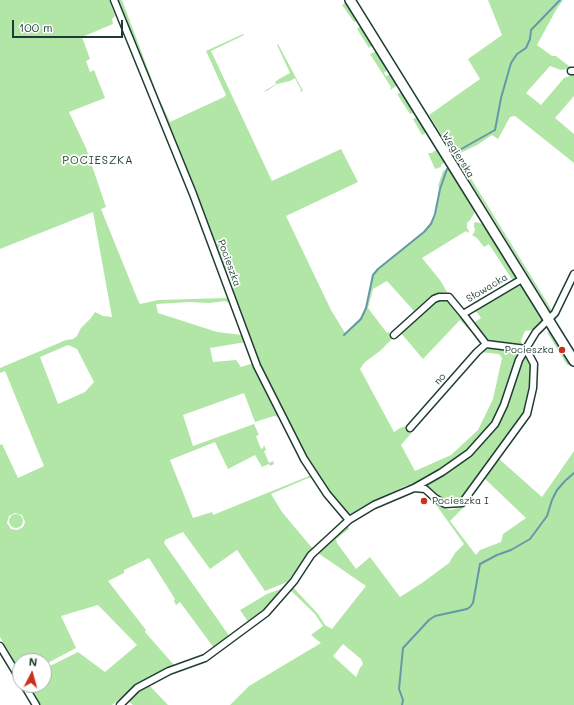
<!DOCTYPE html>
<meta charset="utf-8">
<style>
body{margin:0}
#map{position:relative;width:574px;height:705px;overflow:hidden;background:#fff;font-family:Mali,sans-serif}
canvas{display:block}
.north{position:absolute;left:12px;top:653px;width:40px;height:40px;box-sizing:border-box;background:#fff;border:1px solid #a5b1ae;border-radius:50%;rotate:6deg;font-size:11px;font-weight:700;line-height:16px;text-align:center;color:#1f3d34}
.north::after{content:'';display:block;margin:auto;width:14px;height:18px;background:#c8321e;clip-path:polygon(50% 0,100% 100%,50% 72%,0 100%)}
.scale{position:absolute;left:12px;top:20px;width:111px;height:18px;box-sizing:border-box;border:2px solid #1f3d34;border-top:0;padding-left:5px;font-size:12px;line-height:14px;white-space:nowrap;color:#1f3d34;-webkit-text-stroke:3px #fff;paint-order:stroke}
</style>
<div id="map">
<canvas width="574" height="705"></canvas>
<div class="north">N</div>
<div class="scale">100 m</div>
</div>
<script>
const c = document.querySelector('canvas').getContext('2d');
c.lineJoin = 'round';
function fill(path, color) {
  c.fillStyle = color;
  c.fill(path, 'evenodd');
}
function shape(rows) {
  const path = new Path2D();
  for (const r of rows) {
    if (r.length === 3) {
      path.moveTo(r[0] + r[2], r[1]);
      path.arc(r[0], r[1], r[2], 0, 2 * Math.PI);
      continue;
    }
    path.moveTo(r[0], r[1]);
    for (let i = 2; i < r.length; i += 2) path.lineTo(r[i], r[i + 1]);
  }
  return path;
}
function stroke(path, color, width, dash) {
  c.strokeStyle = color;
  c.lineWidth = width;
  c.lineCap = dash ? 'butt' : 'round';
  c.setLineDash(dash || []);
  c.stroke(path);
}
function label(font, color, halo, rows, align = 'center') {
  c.font = font + ' Mali,sans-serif';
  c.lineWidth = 3.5;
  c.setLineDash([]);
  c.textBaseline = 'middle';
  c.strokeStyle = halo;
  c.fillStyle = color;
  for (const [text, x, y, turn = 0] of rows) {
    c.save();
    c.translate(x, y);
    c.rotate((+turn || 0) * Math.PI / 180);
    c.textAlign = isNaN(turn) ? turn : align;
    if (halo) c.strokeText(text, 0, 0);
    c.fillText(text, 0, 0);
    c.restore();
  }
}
fill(shape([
 [0,0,109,0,115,16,112,19,113,24,82,37,90,59,86,61,90,72,94,70,105,98,69,112,86,148,106,207,101,209,137,298,140,304,158,300,227,298,229,303,225,301,209,303,189,302,156,304,158,313,217,332,242,335,246,342,210,348,213,362,236,360,241,367,254,363,279,417,274,416,255,422,244,393,183,415,193,446,254,424,259,435,256,436,261,449,263,448,264,445,266,450,264,451,269,463,273,461,274,464,270,466,269,464,262,467,255,455,228,469,215,442,170,460,193,518,212,512,213,515,309,476,314,478,344,518,342,522,335,526,342,521,343,518,312,478,308,478,271,494,282,512,313,549,287,582,265,591,237,550,210,569,183,532,165,540,164,543,230,637,214,648,180,602,176,605,174,601,175,599,149,558,124,570,124,573,108,581,146,630,145,632,174,665,153,675,138,683,112,705,39,705,27,685,44,685,44,669,78,652,105,672,137,645,98,605,61,616,76,648,44,665,44,661,20,661,20,673,16,664,0,637,0,445,2,444,18,478,44,466,5,371,0,373,0,368,66,340,73,339,77,336,81,328,91,318,95,312,103,316,112,317,93,212,0,249],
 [68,345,77,349,94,382,85,392,58,404,40,357],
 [15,513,22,515,25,522,23,527,17,530,11,529,7,523,9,516],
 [115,0,122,0,158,96,170,122,224,97,226,95,206,51,243,34,244,35,211,51,272,181,341,149,358,182,286,216,331,310,345,333,360,318,366,307,372,275,377,269,424,231,430,223,435,213,440,190,438,186,443,171,449,168,474,211,474,214,471,218,471,219,467,223,467,228,469,231,468,233,466,231,422,258,440,280,447,292,437,293,430,297,414,311,387,281,373,289,368,308,387,333,388,332,394,337,380,351,365,362,360,369,394,432,400,428,406,426,437,392,438,394,412,429,414,430,401,445,415,471,451,455,478,430,493,399,502,358,499,354,480,352,486,349,492,348,527,351,531,356,529,396,522,415,512,433,463,496,456,500,449,501,442,499,432,490,422,484,415,484,405,486,377,500,350,514,342,509,312,465,293,434,259,365,242,320,231,283],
 [488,0,563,0,556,10,537,45,552,56,556,56,570,67,567,69,561,70,550,66,526,93,541,105,564,78,570,76,569,72,574,74,574,96,555,118,574,134,574,163,515,116,510,117,498,139,492,135,477,145,458,154,467,172,553,312,551,312,429,115,480,79,468,59,502,35],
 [345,3,347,3,358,20,354,22,342,5],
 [361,26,373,45,369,48,357,29],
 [278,44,303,91,300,92,301,90,295,78,290,81,277,84,267,91,263,92,276,84,275,82,279,79,290,73,277,45],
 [377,51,388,69,384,73,386,76,391,74,398,85,390,90,391,87,370,54],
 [401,92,414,111,413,113,410,114,397,94],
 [417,117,427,132,422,135,413,119],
 [437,149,445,162,441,165,441,167,435,169,428,153,432,153],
 [476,222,483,224,518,279,513,281,489,244,484,247,477,238,472,235,474,233,475,229,474,227,474,223],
 [520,283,543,319,543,322,539,329,525,331,521,340,522,344,519,346,493,343,484,337,472,324,481,318,475,310],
 [440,298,447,300,478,339,460,320,423,359,400,332,428,306],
 [547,332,551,333,570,364,567,365],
 [574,451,574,705,230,705,249,686,321,643,311,635,323,626,315,614,289,589,292,586,318,614,325,625,332,629,366,586,318,553,347,525,349,529,336,539,337,543,356,569,370,557,400,597,422,583,449,563,455,553,464,544,432,499,444,508,450,510,458,508,464,504,466,505,450,521,476,555,480,550,501,542,503,534,526,518,484,478,498,458,542,497],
 [343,644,361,659,363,664,360,668,356,677,333,656],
 [16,521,7],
 [283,588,269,606,249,623,240,610,267,594],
 [148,684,168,705,133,705,128,701]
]), '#b2e6a7');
stroke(shape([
 [454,156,456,152,495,130,501,98,511,63,517,54,526,48,530,39,531,30,560,0],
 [344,335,361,319,366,308,373,275,378,269,424,232,431,224,435,214,440,189,447,169],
 [402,705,403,700,399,689,403,648,429,620,435,616,467,609,470,607,473,603,480,564,497,555,511,550,530,539,547,516,552,500,557,490,565,481,574,473]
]), '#6598a8', 2);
const street = shape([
 [114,0,193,194,257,366,304,459,327,494,349,520],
 [571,71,574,71],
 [522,279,463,314,486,344,526,349],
 [394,335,434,299,439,297,449,297,463,314],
 [410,428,477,352,486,344],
 [414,488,425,489,435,498,445,504,462,503,527,414,533,388,534,364,526,349],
 [0,646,20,679],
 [24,685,36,705],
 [120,705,137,688,169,671,205,658,266,613,294,581,311,555,349,520,374,505,414,488,442,472,469,453,495,424,504,405,519,360,536,332,555,313,574,274]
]);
const secondary = shape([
 [350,0,574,361]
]);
stroke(street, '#1f3d34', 9);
stroke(secondary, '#1f3d34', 12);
stroke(street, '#fff', 6);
stroke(secondary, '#fff', 9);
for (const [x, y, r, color] of [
 [562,350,4,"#c8321e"],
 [424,501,4,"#c8321e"]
]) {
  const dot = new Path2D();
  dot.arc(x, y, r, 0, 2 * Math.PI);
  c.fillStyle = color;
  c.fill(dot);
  stroke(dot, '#fff', 1.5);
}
label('10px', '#1f3d34', '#fff', [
 ["Węgierska",458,155,58],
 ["Pocieszka",229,263,70],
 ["Słowacka",487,288,-31],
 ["no",440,379,-49]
]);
label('10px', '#1f3d34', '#fff', [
 ["Pocieszka",554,350],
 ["Pocieszka I",432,501,"left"]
], 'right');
c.letterSpacing = '1px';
label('11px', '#1f3d34', '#fff', [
 ["POCIESZKA",98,161]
]);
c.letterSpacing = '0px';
</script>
